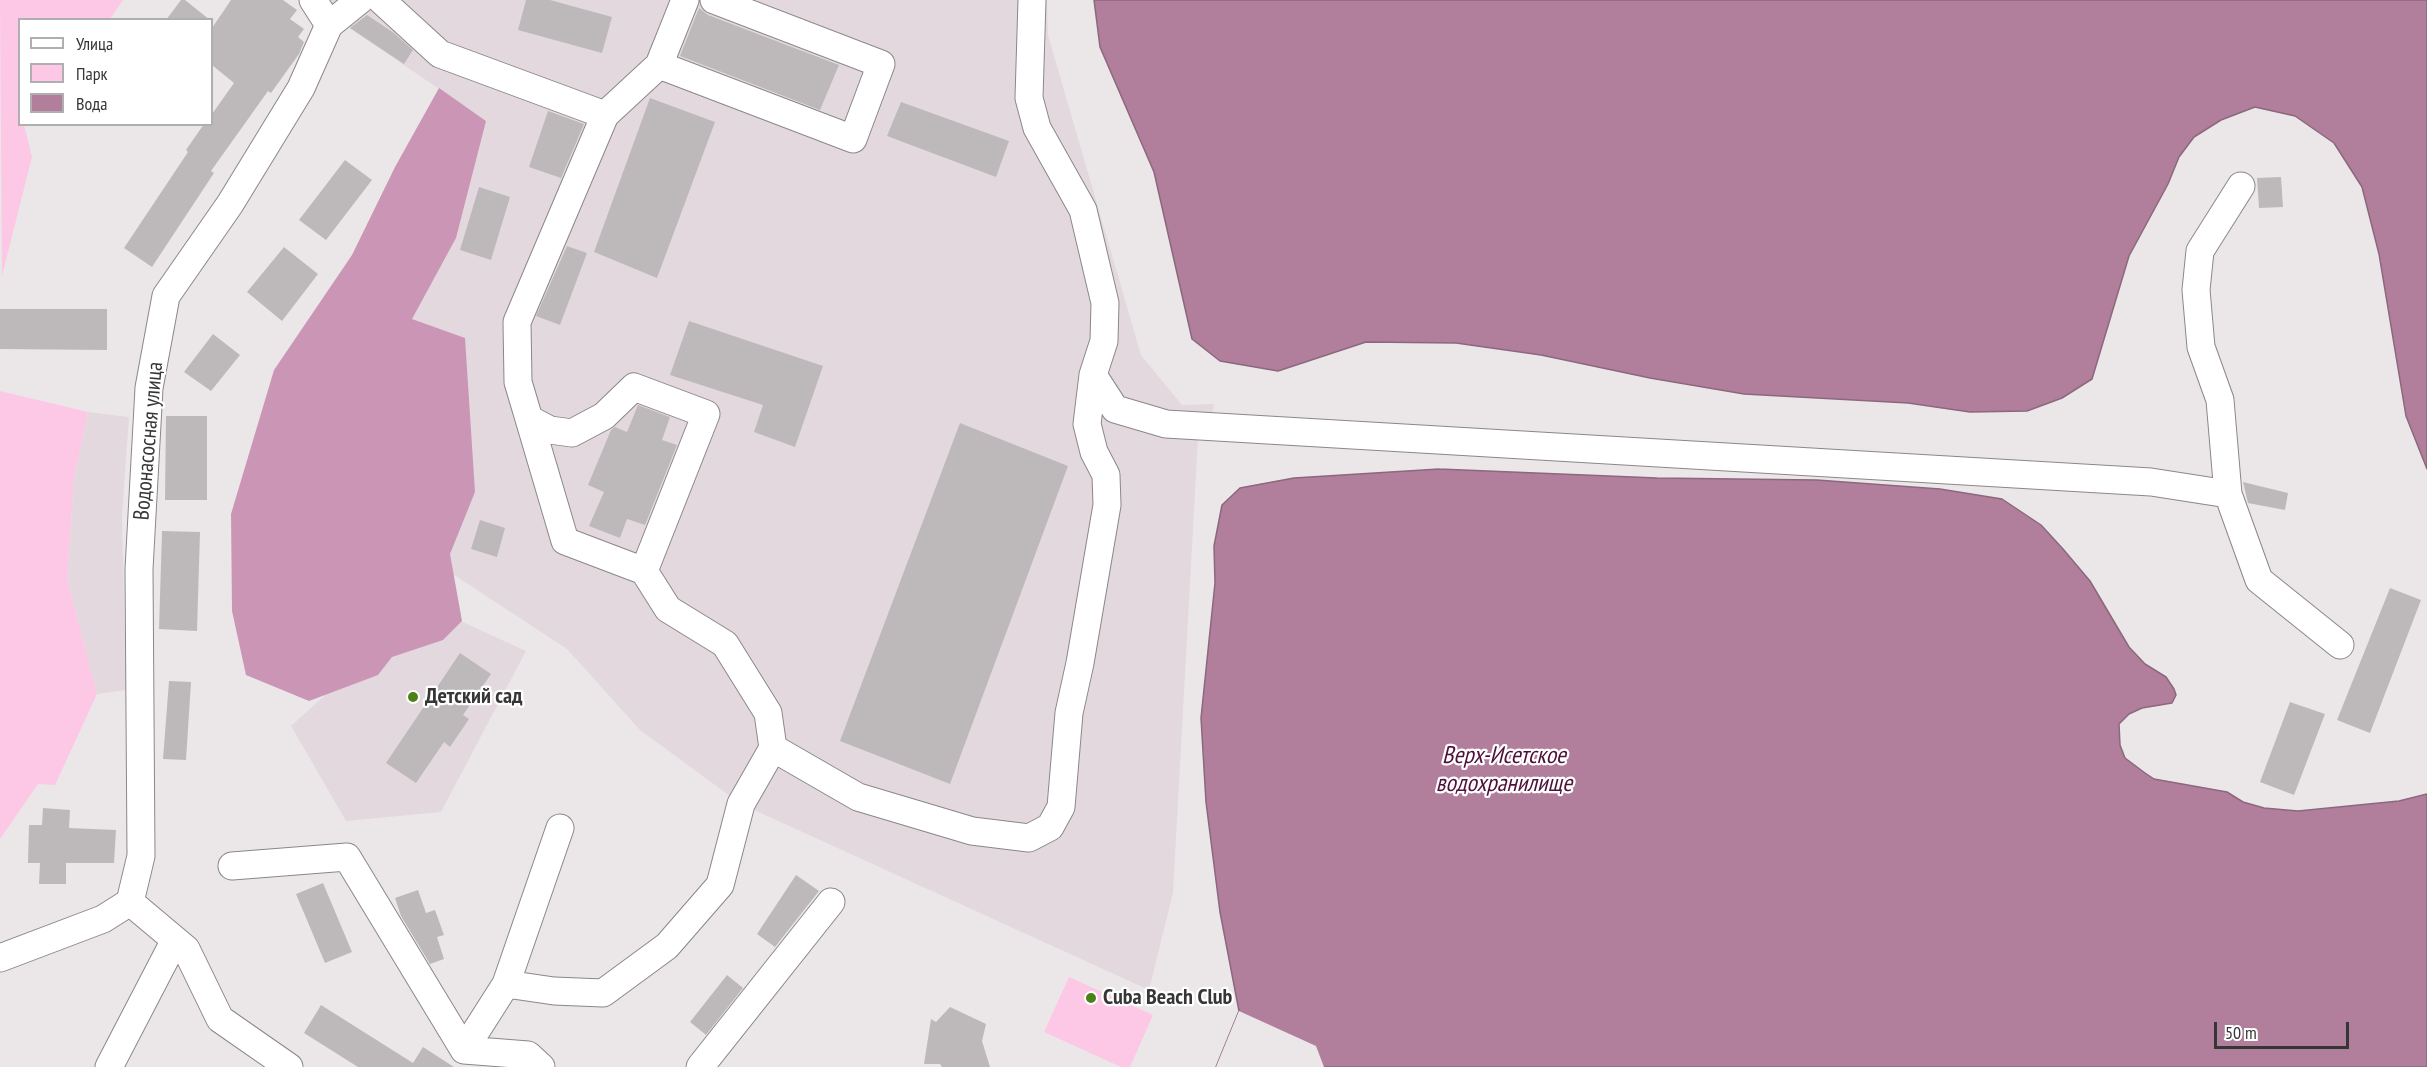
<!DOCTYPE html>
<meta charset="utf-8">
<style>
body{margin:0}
#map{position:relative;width:2427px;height:1067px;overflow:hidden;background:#ebe7e9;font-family:"PT Sans Narrow",sans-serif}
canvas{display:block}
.legend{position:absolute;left:18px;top:18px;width:195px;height:108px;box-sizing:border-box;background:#fff;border:2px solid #afafaf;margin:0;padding:8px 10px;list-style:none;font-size:18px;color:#373636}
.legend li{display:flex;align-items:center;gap:12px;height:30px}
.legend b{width:30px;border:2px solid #afafaf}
.scale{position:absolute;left:2214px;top:1022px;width:135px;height:27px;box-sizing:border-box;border:3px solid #373636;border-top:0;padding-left:8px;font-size:18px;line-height:21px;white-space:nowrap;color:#373636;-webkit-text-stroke:4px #fff;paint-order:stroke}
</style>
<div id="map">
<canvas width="2427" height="1067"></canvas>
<ul class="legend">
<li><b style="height:8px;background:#fff"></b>Улица</li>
<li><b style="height:16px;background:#fdc7e6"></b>Парк</li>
<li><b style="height:16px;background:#b17e9c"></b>Вода</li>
</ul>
<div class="scale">50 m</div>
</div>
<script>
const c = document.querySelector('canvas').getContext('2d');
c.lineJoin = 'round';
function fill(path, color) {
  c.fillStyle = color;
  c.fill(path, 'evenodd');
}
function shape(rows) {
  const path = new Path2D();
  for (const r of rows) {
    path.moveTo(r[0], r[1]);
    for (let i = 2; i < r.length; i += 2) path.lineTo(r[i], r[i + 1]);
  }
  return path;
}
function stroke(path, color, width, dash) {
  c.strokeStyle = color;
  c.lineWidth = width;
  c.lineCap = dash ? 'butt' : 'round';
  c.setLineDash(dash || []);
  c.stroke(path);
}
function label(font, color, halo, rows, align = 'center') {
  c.font = font + ' "PT Sans Narrow",sans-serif';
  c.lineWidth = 4.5;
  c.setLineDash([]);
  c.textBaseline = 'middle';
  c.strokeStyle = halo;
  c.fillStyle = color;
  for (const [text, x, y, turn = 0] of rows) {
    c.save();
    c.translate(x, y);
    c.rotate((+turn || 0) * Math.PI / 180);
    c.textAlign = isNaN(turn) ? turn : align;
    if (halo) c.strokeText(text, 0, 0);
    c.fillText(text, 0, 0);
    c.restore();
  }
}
fill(shape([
 [327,0,1047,0,1048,35,1141,355,1182,405,1214,404,1210,425,1198,438,1173,893,1149,990,741,804,640,730,567,649,442,567,367,334,486,121,348,27],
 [88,412,129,417,122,516,126,690,97,694,67,579,74,478],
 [434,609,526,651,441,812,346,821,291,726,356,667]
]), '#e3d8de');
fill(shape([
 [0,0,123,0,110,19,20,20,20,124,24,125,32,157,2,276],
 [0,391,88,412,74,478,67,579,97,694,55,785,38,784,0,839],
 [1069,977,1153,1015,1130,1067,1121,1067,1044,1032]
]), '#fdc7e6');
fill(shape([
 [439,88,486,121,456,238,412,319,465,338,475,492,450,554,462,621,443,640,392,657,378,675,309,701,246,675,232,611,231,514,274,370,352,255,395,167]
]), '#cb96b5');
const water = shape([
 [1094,0,2427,0,2427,469,2406,416,2379,254,2362,187,2334,143,2295,116,2255,107,2221,120,2194,137,2179,157,2168,184,2129,256,2092,379,2062,398,2027,411,1970,412,1908,403,1744,394,1650,378,1541,355,1456,343,1366,342,1278,371,1220,361,1192,339,1154,172,1100,47,1094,0],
 [1439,469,1657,478,1817,480,1940,489,2002,499,2041,525,2063,549,2090,581,2129,647,2145,664,2166,677,2174,689,2176,695,2172,703,2142,708,2129,714,2119,724,2120,745,2125,758,2145,773,2154,779,2227,792,2243,802,2264,808,2298,811,2399,801,2427,794,2427,1067,1216,1067,1239,1011,1220,912,1206,802,1201,718,1215,583,1214,546,1222,505,1240,488,1294,478,1439,469]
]);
fill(water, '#b17e9c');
stroke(water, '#8c687d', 1.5);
fill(shape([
 [1239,1011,1316,1046,1324,1067,1216,1067]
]), '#ebe7e9');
fill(shape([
 [181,0,185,0,210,20,166,20],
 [231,0,283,0,297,10,290,19,304,29,298,37,304,42,299,54,271,93,268,91,211,171,214,173,152,267,124,248,188,152,186,150,204,124,212,124,212,114,234,83,212,65,212,28],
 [526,0,550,0,612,17,602,53,518,30],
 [699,8,708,15,839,65,820,110,680,56],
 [367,15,394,33,413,50,404,64,350,28],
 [650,98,715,122,657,278,594,252],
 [901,102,1009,141,996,177,887,136],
 [548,111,584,124,561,178,529,167],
 [345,160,372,180,326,240,299,220],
 [2281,177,2283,207,2259,208,2257,178],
 [479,187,510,197,491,260,460,250],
 [567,246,587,253,560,325,536,316],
 [284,247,318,274,282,321,247,292],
 [0,309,107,309,107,350,0,349],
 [689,321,823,366,795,447,754,432,763,405,670,375],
 [213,334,240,355,211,391,184,372],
 [638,405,670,417,662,440,677,445,645,525,627,519,620,538,589,526,604,492,588,485,611,430,615,427,627,432],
 [166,416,207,416,207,500,165,500],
 [960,423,1068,466,950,784,840,741],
 [2243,482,2288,493,2285,510,2248,503],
 [480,520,505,528,497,557,471,549],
 [162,531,200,532,197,631,159,629],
 [2390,588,2421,600,2370,733,2337,720],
 [460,653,491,674,463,715,469,719,450,747,444,742,416,783,386,763],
 [169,681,191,682,186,760,163,759],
 [2290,702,2325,714,2294,795,2260,782],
 [43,808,70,810,69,828,116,830,114,863,66,863,66,884,39,884,40,863,28,863,29,825,42,825],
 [796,875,819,891,775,947,757,934],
 [323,883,352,952,325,963,296,894],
 [418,890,426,913,435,910,444,935,437,937,444,959,430,964,401,916,395,898],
 [727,975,743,988,706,1035,690,1022],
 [321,1005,413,1063,423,1047,454,1067,358,1067,304,1033],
 [950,1007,986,1024,982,1041,990,1067,942,1067,940,1064,924,1064,931,1019,936,1022]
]), '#bdb9bb');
const minor = shape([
 [313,0,329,25],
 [381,0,440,54,605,115,659,65,685,0],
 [659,65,853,139,881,64,714,0],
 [1093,375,1115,409,1166,424,2151,482,2228,494,2259,580,2340,645],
 [529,419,550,430,572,433,604,416,634,387,706,414,644,571,565,541,529,419,518,382,517,322,605,115],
 [2228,494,2220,400,2201,347,2196,290,2200,251,2241,186],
 [644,571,668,609,725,644,768,713,773,748,858,797,972,831,1029,838,1050,827,1061,807,1069,713,1080,663,1107,505,1106,475,1094,452,1087,424,1093,375,1104,341,1105,303,1083,210,1037,128,1029,98,1032,0],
 [232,866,347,857,464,1050,528,1055,541,1067],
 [130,902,141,856,139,569,149,388,166,296,230,204,301,88,329,25,360,0],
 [130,902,186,949,220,1019,289,1067],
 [0,958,103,919,130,902],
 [506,984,560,828],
 [464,1050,506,984,554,991,603,993,667,946,720,885,741,804,773,748],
 [109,1067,175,940],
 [700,1067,831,902]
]);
stroke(minor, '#8b8789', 29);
stroke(minor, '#fff', 27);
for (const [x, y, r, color] of [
 [413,697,6,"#4c8117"],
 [1091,998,6,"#4c8117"]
]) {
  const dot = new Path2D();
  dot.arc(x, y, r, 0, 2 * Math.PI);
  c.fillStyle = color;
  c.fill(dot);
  stroke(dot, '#fff', 2);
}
label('22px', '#373636', '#fff', [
 ["Водонасосная улица",149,441,-85]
]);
label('bold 22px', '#373636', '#fff', [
 ["Детский сад",425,697],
 ["Cuba Beach Club",1103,998]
], 'left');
label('italic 24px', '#4e103b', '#fff', [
 ["Верх-Исетское",1504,756],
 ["водохранилище",1504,784]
]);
</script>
